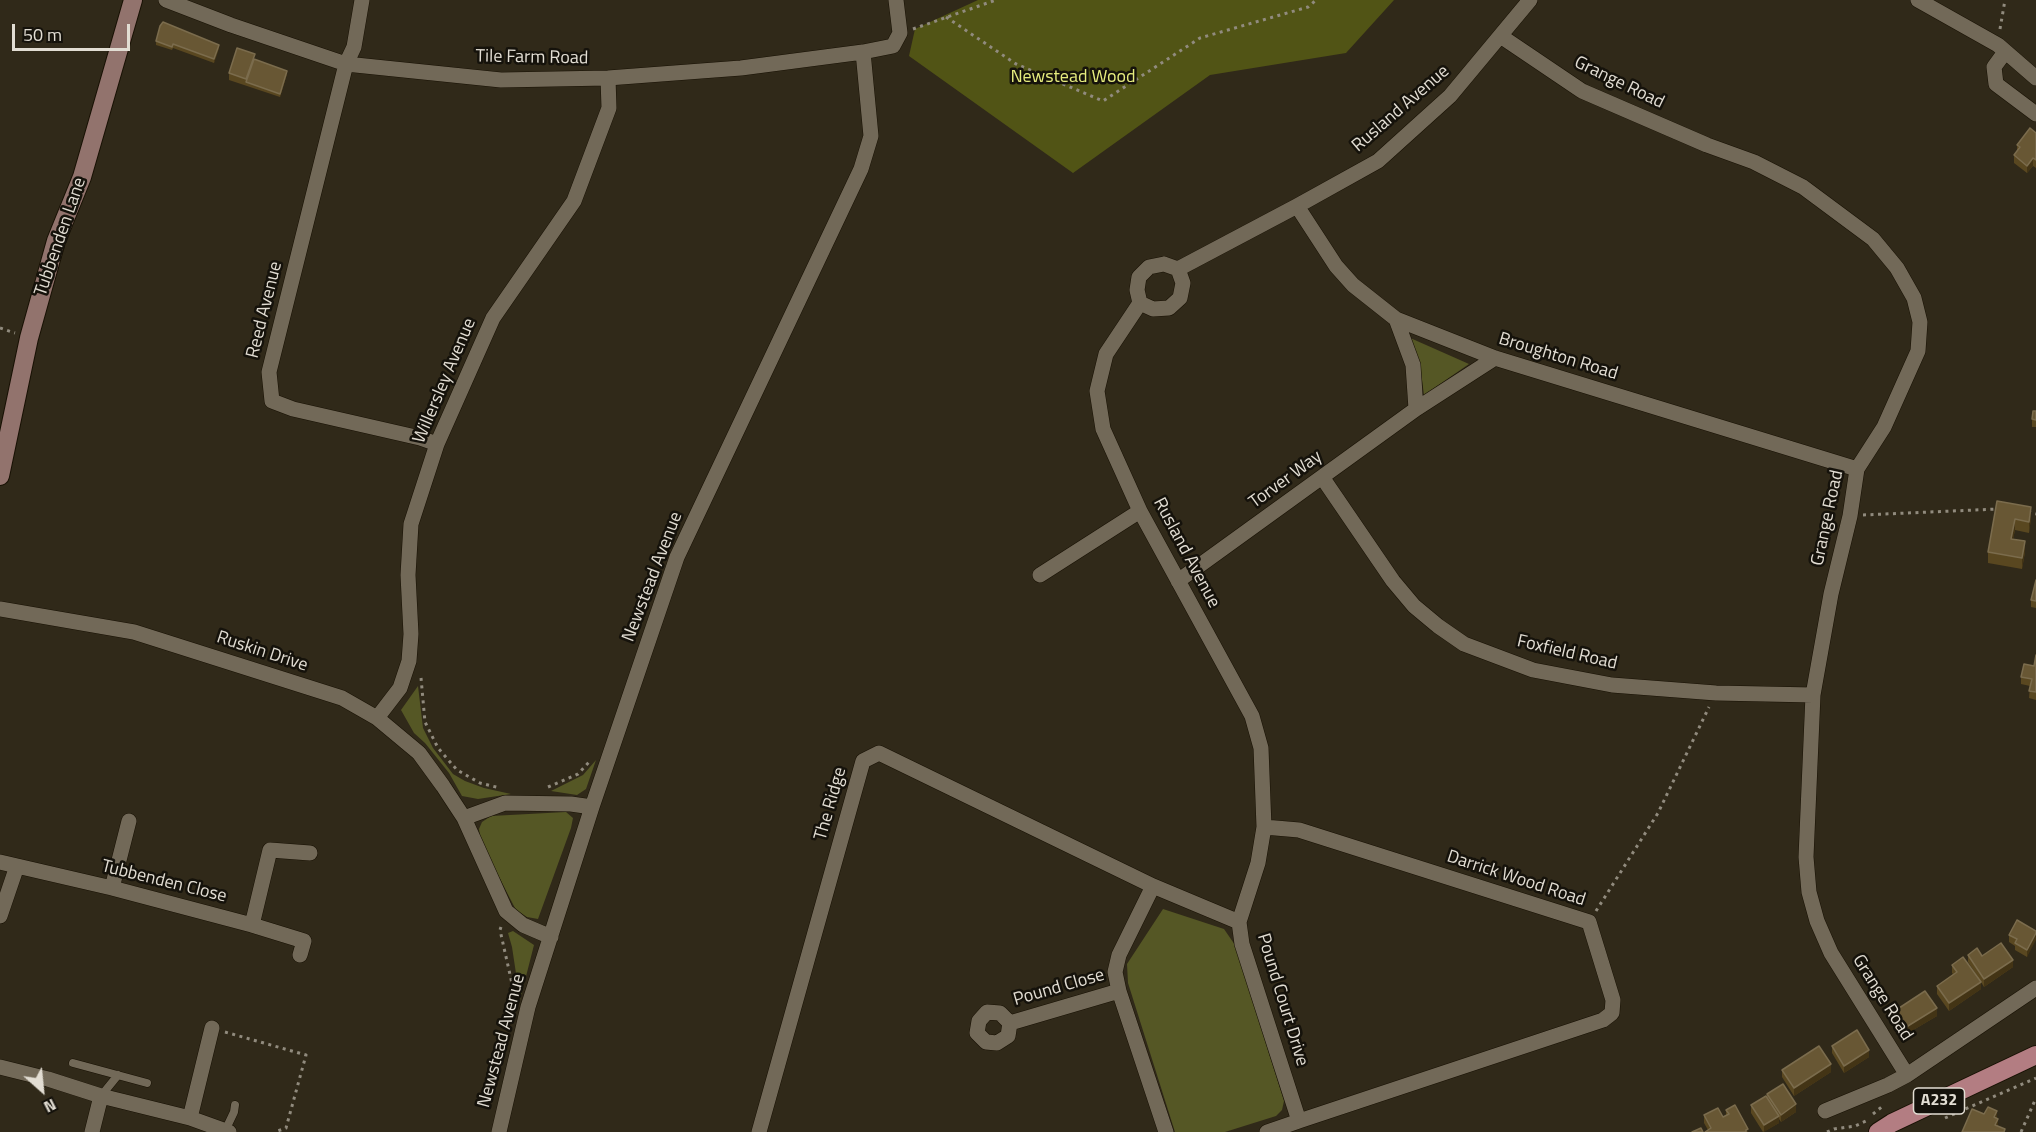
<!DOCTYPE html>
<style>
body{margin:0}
#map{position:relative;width:2036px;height:1132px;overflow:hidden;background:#302919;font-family:"Titillium Web",sans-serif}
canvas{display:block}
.north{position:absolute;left:12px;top:1060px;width:60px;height:60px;-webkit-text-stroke:4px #15120b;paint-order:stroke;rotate:153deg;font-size:16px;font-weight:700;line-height:24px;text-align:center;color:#e2ddd3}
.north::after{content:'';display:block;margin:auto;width:21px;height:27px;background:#e2ddd3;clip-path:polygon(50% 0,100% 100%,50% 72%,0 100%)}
.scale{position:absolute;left:12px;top:24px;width:118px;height:27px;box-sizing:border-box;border:3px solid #e2ddd3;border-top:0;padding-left:8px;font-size:18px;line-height:21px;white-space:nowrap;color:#e2ddd3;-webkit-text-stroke:4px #15120b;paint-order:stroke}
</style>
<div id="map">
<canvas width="2036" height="1132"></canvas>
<div class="north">N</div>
<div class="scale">50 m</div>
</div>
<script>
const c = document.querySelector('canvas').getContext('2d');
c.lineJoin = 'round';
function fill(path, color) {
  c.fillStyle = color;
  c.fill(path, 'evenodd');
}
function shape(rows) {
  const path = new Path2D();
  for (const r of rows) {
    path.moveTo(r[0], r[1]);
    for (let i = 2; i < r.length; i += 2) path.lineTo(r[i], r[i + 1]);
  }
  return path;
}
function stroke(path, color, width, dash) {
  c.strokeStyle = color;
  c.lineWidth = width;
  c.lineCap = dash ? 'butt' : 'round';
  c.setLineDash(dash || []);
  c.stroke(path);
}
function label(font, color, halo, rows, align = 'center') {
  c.font = font + ' "Titillium Web",sans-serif';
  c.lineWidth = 5;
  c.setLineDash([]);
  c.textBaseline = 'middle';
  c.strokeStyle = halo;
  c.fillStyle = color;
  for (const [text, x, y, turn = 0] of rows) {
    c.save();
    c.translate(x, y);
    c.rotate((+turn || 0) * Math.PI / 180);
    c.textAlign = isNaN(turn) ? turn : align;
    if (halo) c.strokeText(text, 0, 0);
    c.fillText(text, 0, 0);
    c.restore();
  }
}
fill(shape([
 [1408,337,1469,364,1424,395,1420,365],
 [418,686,423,728,433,748,453,774,465,781,484,788,511,794,478,799,462,796,449,773,425,743,414,733,401,710],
 [596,760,586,789,577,795,551,791,583,775],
 [566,812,573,818,571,828,538,919,527,917,516,910,481,842,479,829,482,822,491,816],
 [1163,909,1224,929,1235,945,1284,1101,1282,1110,1276,1116,1225,1132,1175,1132,1128,983,1127,964],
 [513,931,534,945,520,1000,512,947,508,933]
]), '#555725');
fill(shape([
 [978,0,1394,0,1346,53,1210,75,1073,173,909,56,915,29]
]), '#515415');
const lane = shape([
 [73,1063,147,1083],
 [101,1096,118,1075],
 [225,1131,234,1112,235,1105]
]);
const street = shape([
 [166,0,231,25,346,64,501,80,608,78,741,68,863,52,893,46,900,33,896,0],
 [362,0,354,47,346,64,269,372,272,401,293,409,420,438,437,444],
 [1918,0,1998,45,2036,78],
 [1502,37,1582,91,1707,145,1754,162,1803,187,1873,239,1897,268,1914,298,1920,322,1918,351,1884,427,1857,469,1850,516,1831,594,1813,695,1806,857,1809,892,1817,921,1831,953,1907,1075],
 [2005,52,1994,67,1996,84,2036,114],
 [1297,206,1336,266,1353,285,1396,319,1495,358,1857,469],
 [1164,264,1178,269,1183,283,1180,298,1169,308,1153,309,1140,303,1137,290,1139,277,1149,267,1164,264],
 [1178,269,1297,206,1378,161,1450,96,1530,0],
 [1140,303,1106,354,1097,391,1103,429,1140,511,1252,716,1261,748,1264,827,1258,863,1239,922],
 [1396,319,1413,365,1416,409],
 [1322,477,1393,581,1414,606,1438,626,1464,644,1533,670,1612,685,1716,693,1813,695],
 [1040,575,1140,511],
 [1178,581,1416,409,1495,358],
 [0,609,134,632,342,698,377,718,419,753,443,786,464,818,506,911,523,925,551,937],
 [377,718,400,688,409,661,411,634,408,575,411,524,437,444,493,318,574,201,609,108,608,78],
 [464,818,505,803,571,804,592,807],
 [1264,827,1299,830,1589,922,1613,1000,1612,1013,1603,1020,1299,1121],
 [0,862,112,888,252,925,304,941,300,955],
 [112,888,129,821],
 [0,916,17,866],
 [252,925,270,850,310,853],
 [1010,1023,1000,1013,987,1012,979,1021,977,1033,986,1042,997,1043,1008,1036,1010,1023,1119,991],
 [0,1067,48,1079,101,1096,190,1118,229,1132],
 [1825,1111,1888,1085,1907,1075,2036,988],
 [190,1118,212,1028],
 [92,1132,101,1096],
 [499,1132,528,1007,592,807,677,557,861,169,871,136,863,52],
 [759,1132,863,761,879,753,1153,886],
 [1166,1132,1119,991,1115,972,1119,955,1153,886,1239,922,1242,944,1299,1121,1267,1132]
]);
const secondary = shape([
 [0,476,29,338,56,241,82,177,133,0]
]);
const primary = shape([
 [1878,1132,1892,1123,2036,1055]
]);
stroke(lane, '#181104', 9);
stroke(street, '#181104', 16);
stroke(secondary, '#181104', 20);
stroke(primary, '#181104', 20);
stroke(shape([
 [946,17,1016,64,1103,101,1200,38,1308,7,1316,0],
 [913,29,996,0],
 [2000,29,2005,0],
 [0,328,15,333],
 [2028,512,2036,514],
 [1863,515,1998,509],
 [421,678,425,722,438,748,457,770,480,783,500,788],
 [548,787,578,774,590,761],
 [1596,911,1658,813,1709,707],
 [501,927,500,930,515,997],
 [225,1032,306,1055,286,1128,275,1132],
 [1873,1114,1884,1105],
 [1945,1118,2036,1078],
 [1827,1132,1834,1129,1855,1126,1866,1121],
 [2021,1132,2036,1098]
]), '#918b7e', 3, [3, 4.5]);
stroke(lane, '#726958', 8);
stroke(street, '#726958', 15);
stroke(secondary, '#92736d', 18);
stroke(primary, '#b37d82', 18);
fill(shape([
 [156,41,219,48,214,63,173,48,172,50,156,45],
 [255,60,287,74,280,97,229,80,229,73],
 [2036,133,2036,168,2033,166,2027,173,2014,163,2014,155,2017,152,2017,145],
 [2036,411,2036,427,2032,427,2032,419],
 [1997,501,2031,518,2029,533,2015,530,2013,539,2025,552,2022,569,1988,563,1988,552],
 [2036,580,2036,608,2031,607,2031,600],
 [2036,655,2036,700,2029,698,2030,686,2021,684,2021,677,2034,666],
 [2036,931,2027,957,2015,950,2015,946,2009,942,2009,935],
 [1968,955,1982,956,2013,967,1984,987,1981,982,1981,989,1949,1011,1937,994,1937,986,1953,974,1952,973,1952,965,1978,977,1968,962],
 [1893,1012,1937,1016,1903,1036,1893,1019],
 [1832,1046,1869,1057,1844,1073,1832,1053],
 [1782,1070,1831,1072,1794,1096,1782,1077],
 [1767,1094,1796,1112,1781,1122,1779,1119,1779,1123,1763,1132,1751,1113,1751,1105,1767,1098],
 [1726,1110,1748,1132,1708,1130,1704,1123,1704,1115,1723,1117,1726,1115]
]), '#594720');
fill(shape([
 [219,45,219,48,214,63,214,59],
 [287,71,287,74,280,97,280,94],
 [2033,158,2033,166,2027,173,2027,166],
 [2031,507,2031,518,2029,533,2029,522],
 [2015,519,2015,530,2011,550,2011,539],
 [2025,541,2025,552,2022,569,2022,558],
 [2036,933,2036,940,2027,957,2027,950],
 [2013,960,2013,967,1984,987,1984,979],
 [1981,982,1981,989,1949,1011,1949,1003],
 [1937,1008,1937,1016,1903,1036,1903,1029],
 [1869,1050,1869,1057,1844,1073,1844,1066],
 [1831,1064,1831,1072,1794,1096,1794,1088],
 [1796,1104,1796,1112,1781,1122,1781,1115],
 [1997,1111,1997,1121,1998,1119,1998,1130,1995,1126,1994,1117],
 [1779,1116,1779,1123,1764,1132,1764,1125]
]), '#433415');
const building = shape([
 [163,22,219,45,214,59,173,44,172,47,156,41,160,26,163,22],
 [237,48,255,54,246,79,229,73,237,48],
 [254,59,287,71,280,94,246,82,254,59],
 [2030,128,2036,133,2036,160,2033,158,2027,166,2014,155,2020,147,2017,145,2030,128],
 [2033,411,2036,411,2036,420,2032,419,2033,411],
 [1997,501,2031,507,2029,522,2015,519,2011,539,2025,541,2022,558,1988,552,1997,501],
 [2036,580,2036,601,2031,600,2036,580],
 [2036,655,2036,692,2029,691,2032,679,2021,677,2024,664,2034,666,2036,655],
 [2017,920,2036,931,2036,933,2027,950,2015,943,2017,939,2009,935,2017,920],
 [2001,943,2013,960,1984,979,1968,955,1977,948,1982,956,2001,943],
 [1963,957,1981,982,1949,1003,1937,986,1957,972,1952,965,1963,957],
 [1925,991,1937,1008,1903,1029,1893,1012,1925,991],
 [1857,1030,1869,1050,1844,1066,1832,1046,1857,1030],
 [1819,1046,1831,1064,1794,1088,1782,1070,1819,1046],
 [1783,1084,1796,1104,1781,1115,1767,1094,1783,1084],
 [1766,1096,1779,1116,1764,1125,1751,1105,1766,1096],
 [1735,1105,1748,1129,1746,1130,1746,1132,1705,1132,1711,1128,1704,1115,1718,1108,1723,1117,1729,1114,1726,1110,1735,1105],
 [1988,1107,1997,1111,1994,1117,1998,1119,1995,1125,2005,1129,2004,1132,1962,1132,1972,1109,1984,1114,1988,1107],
 [1701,1128,1703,1132,1692,1132,1701,1128]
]);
fill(building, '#685734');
stroke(building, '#7b6c4d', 1.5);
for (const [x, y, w] of [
 [1939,1101,51]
]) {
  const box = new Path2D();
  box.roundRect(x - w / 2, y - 13, w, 26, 4.5);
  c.fillStyle = '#15120b';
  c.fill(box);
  stroke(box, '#e2ddd3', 1.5);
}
label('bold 16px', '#e2ddd3', null, [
 ["A232",1939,1101]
]);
label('18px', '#e2ddd3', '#15120b', [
 ["Tile Farm Road",532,58,1],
 ["Grange Road",1619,83,26],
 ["Rusland Avenue",1401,109,-41],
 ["Tubbenden Lane",61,237,-71],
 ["Reed Avenue",265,310,-76],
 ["Broughton Road",1558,357,17],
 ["Willersley Avenue",445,381,-67],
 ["Torver Way",1286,480,-36],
 ["Grange Road",1828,518,-78],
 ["Rusland Avenue",1186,553,62],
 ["Newstead Avenue",653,577,-69],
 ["Ruskin Drive",262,652,18],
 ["Foxfield Road",1567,653,13],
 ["The Ridge",831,804,-74],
 ["Darrick Wood Road",1516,879,18],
 ["Tubbenden Close",164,882,14],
 ["Pound Close",1059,988,-16],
 ["Grange Road",1882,998,58],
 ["Pound Court Drive",1282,1000,73],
 ["Newstead Avenue",502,1041,-75]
]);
label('18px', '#e6ec7e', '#15120b', [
 ["Newstead Wood",1073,78]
]);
</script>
